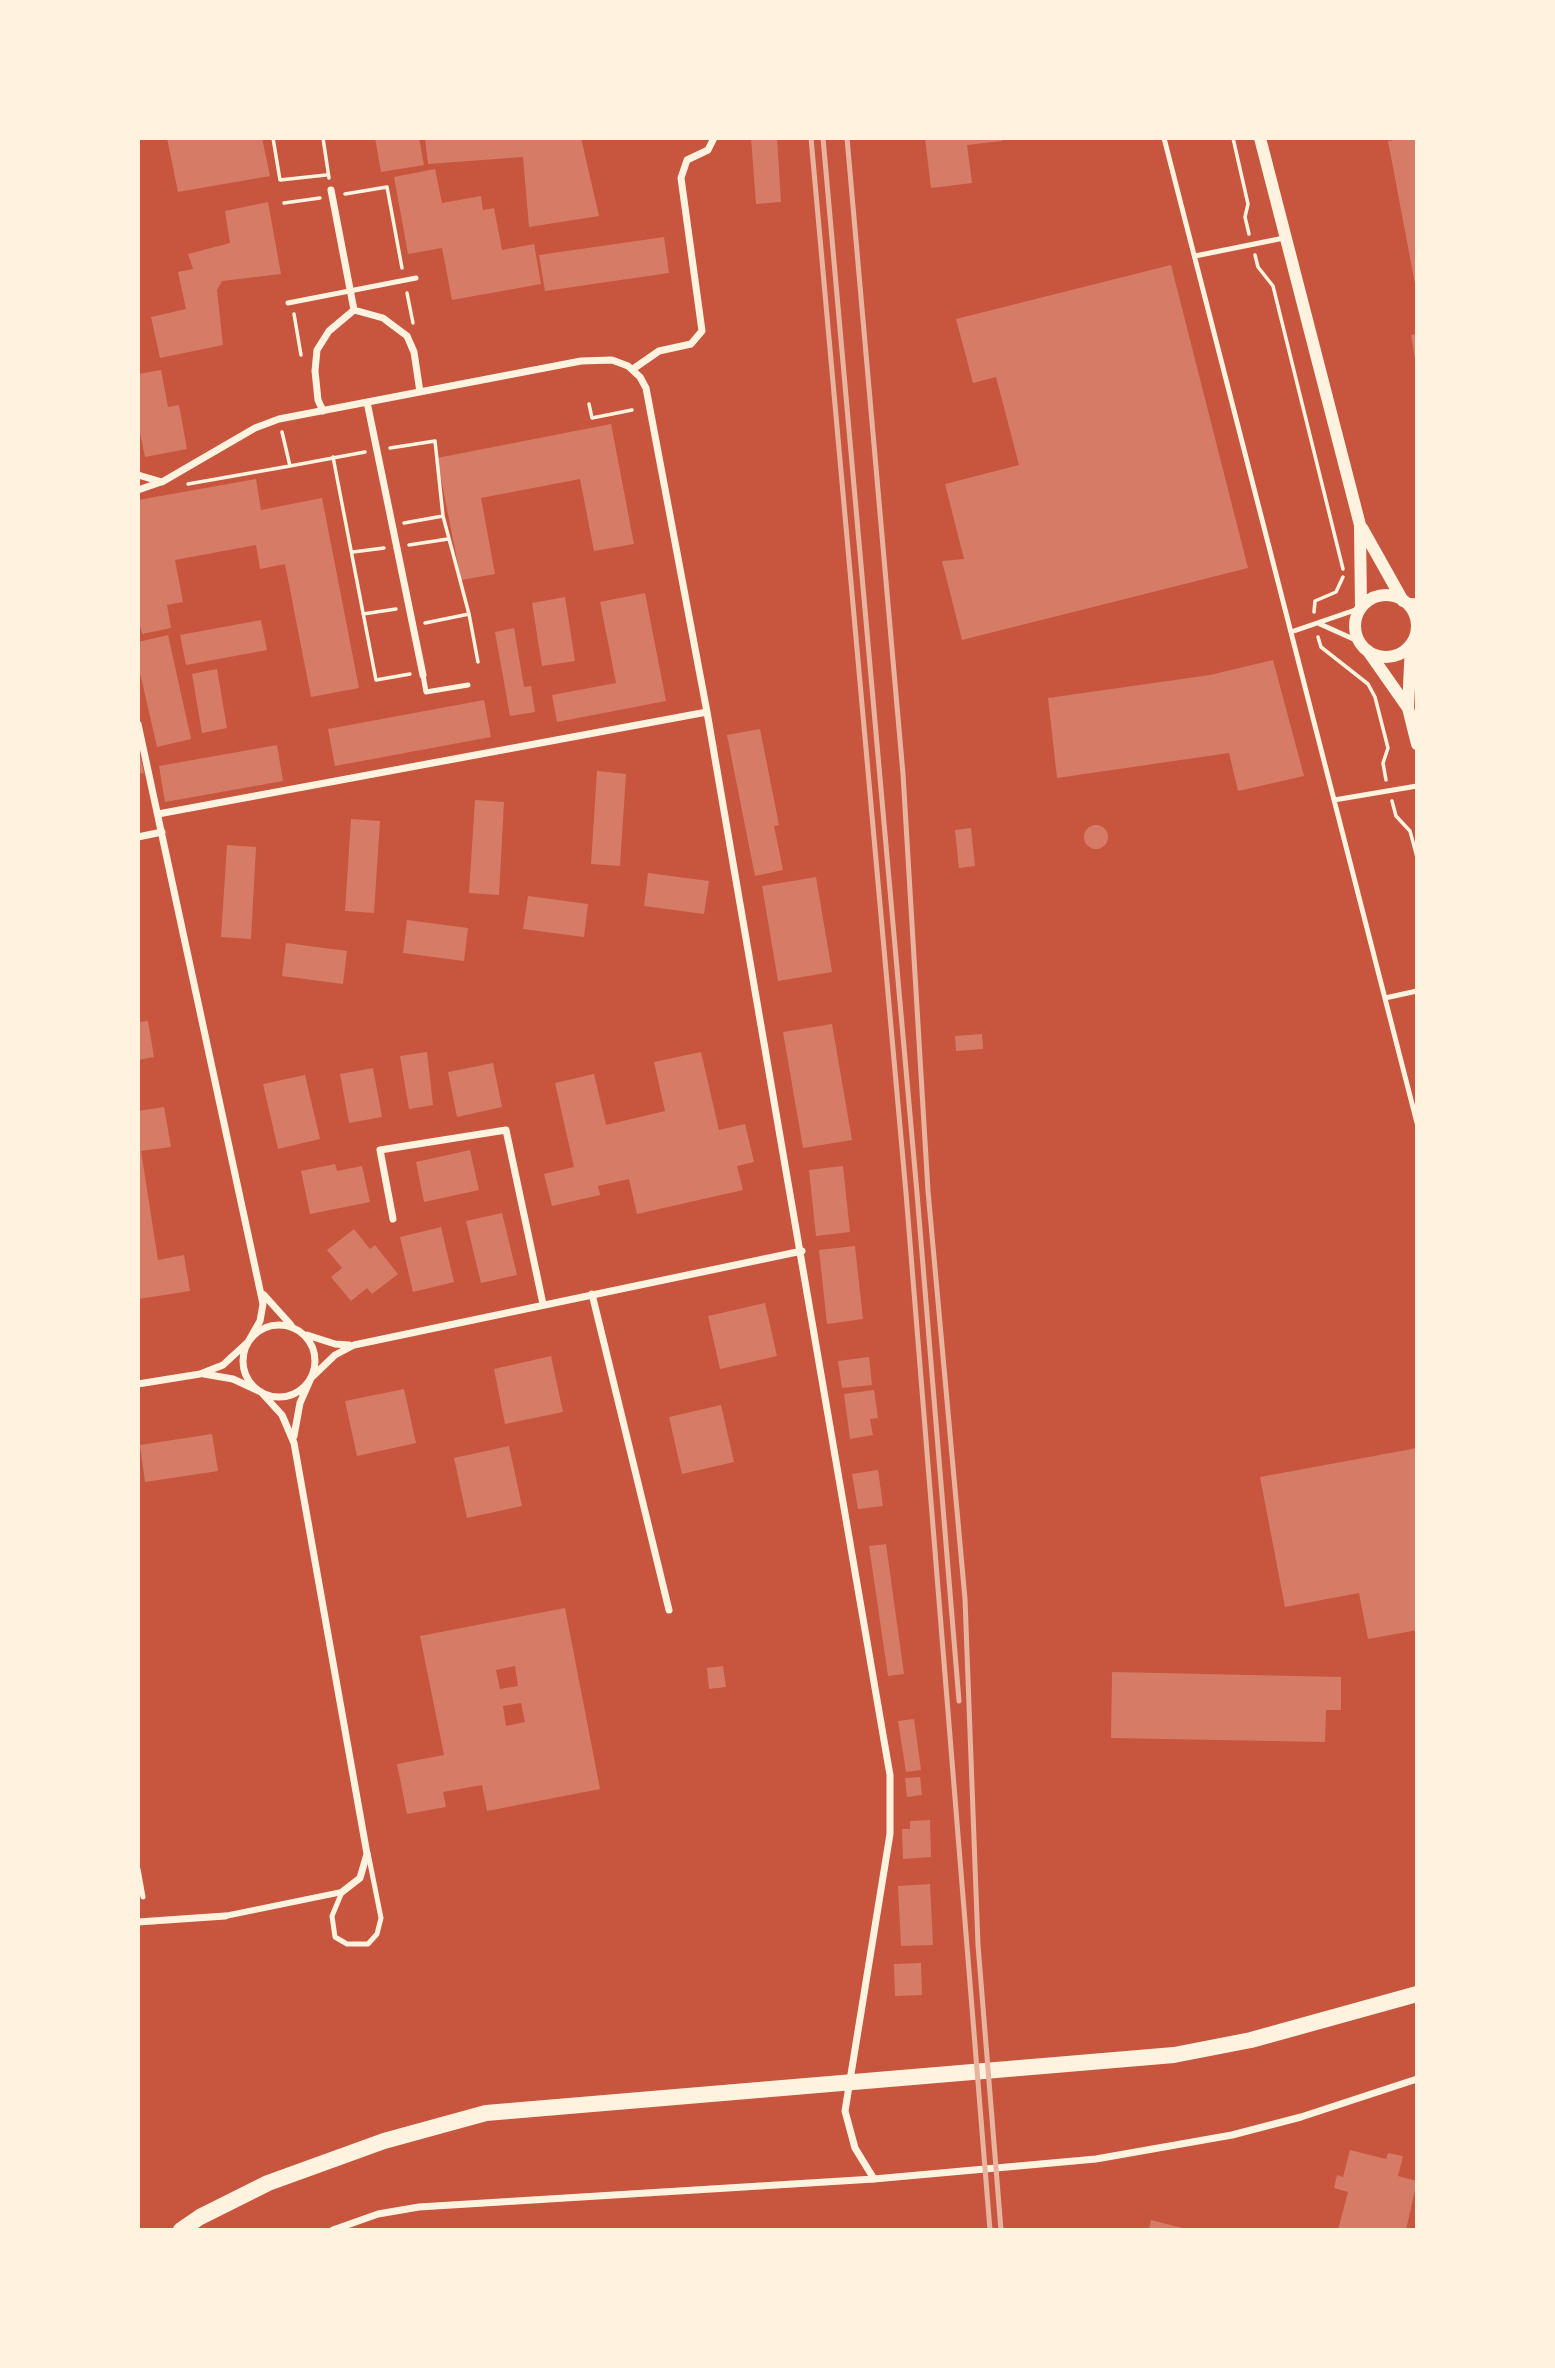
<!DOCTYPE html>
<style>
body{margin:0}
#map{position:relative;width:1555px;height:2368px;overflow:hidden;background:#c8553d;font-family:Jost,sans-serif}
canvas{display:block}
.frame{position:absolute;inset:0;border:140px solid #fff3e0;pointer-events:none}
</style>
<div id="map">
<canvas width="1555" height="2368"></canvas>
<div class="frame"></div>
</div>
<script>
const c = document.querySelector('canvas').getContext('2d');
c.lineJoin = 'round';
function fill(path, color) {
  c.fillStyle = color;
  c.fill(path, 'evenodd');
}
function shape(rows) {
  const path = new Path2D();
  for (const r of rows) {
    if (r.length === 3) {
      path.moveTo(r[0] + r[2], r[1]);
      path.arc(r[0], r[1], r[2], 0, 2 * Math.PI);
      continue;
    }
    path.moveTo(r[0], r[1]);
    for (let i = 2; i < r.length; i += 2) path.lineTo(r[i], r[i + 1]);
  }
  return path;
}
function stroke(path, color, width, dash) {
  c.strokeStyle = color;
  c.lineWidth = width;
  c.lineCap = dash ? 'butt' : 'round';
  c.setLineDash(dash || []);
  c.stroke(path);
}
fill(shape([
 [167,138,262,138,270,176,178,192],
 [375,138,419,138,424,165,381,172],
 [425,138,581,138,599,216,529,227,523,157,428,164],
 [751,138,777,138,781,202,756,204],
 [925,138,1001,138,1002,141,967,145,972,183,931,188],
 [1406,138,1417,138,1415,284,1388,141],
 [435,169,442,203,481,196,483,210,494,208,502,250,534,244,541,284,452,300,442,248,408,254,394,177],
 [268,202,281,274,222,281,217,290,223,345,160,358,151,317,186,309,178,272,193,269,188,254,230,243,225,211],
 [664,237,669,273,545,291,539,255],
 [1171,265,1248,568,962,640,942,561,964,559,945,484,1019,465,996,377,973,383,956,319],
 [1417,334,1417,359,1415,359,1411,335],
 [161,370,168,407,179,405,187,449,145,457,138,423,138,374],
 [611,424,634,544,594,551,580,479,481,498,495,574,461,580,437,458],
 [256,479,261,510,322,498,359,688,311,697,285,564,260,569,256,545,175,560,183,602,167,605,171,628,142,634,138,616,138,500],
 [645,593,666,701,557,722,552,695,616,683,600,602],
 [565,597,575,661,542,666,532,603],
 [261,620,267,650,186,665,180,635],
 [514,628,524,687,531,686,535,712,510,716,495,632],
 [168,635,191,739,157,747,138,664,138,642],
 [1273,660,1304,776,1238,791,1229,753,1057,778,1048,698,1210,675],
 [217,669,227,728,202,733,192,674],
 [484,700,491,737,335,766,328,729],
 [760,729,779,825,774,826,783,870,755,876,727,735],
 [277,745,283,781,165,802,159,766],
 [138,746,144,773,138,774],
 [597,771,626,774,620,866,591,864],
 [475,800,504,802,499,895,469,893],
 [351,819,380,821,374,913,345,911],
 [1096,837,12],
 [971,828,975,866,959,868,955,830],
 [227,845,256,847,251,939,221,937],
 [648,873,709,881,704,914,644,906],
 [816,877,832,972,778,981,762,886],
 [528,896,588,904,584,937,523,929],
 [407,920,468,928,464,961,403,953],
 [286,943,347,951,343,984,282,976],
 [148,1021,154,1057,138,1060,138,1022],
 [832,1024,852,1140,803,1148,783,1032],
 [982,1034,983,1049,956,1051,955,1036],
 [427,1052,433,1105,409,1109,400,1056],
 [701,1052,719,1130,745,1124,754,1162,737,1166,743,1190,637,1214,629,1179,598,1186,600,1195,552,1206,544,1174,574,1167,555,1083,594,1074,606,1125,665,1111,654,1062],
 [493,1063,502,1107,457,1117,448,1072],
 [373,1068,382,1117,349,1123,340,1074],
 [305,1075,320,1139,278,1149,263,1084],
 [164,1107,171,1147,141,1151,158,1260,184,1255,190,1291,138,1299,138,1111],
 [470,1150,479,1190,424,1202,416,1162],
 [335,1164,337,1171,362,1166,370,1202,310,1214,301,1171],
 [843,1166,850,1232,816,1236,809,1170],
 [502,1213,517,1275,481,1283,466,1221],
 [441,1227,454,1282,413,1292,400,1237],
 [354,1229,370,1249,375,1245,398,1274,372,1294,367,1288,351,1301,331,1277,342,1268,327,1250],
 [855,1246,863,1319,827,1324,819,1250],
 [765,1303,777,1356,720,1369,708,1316],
 [551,1356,563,1412,505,1424,494,1369],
 [869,1357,872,1385,842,1388,838,1361],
 [404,1389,416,1443,357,1456,345,1401],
 [874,1390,878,1418,870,1419,873,1435,850,1439,844,1394],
 [721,1405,734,1462,682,1474,669,1417],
 [212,1434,218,1471,145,1482,140,1445],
 [509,1446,522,1506,467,1518,454,1458],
 [1417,1448,1417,1630,1368,1639,1359,1593,1285,1607,1260,1477],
 [878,1470,883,1506,858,1509,852,1474],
 [886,1544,904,1674,888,1676,869,1546],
 [565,1608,600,1789,487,1811,482,1785,443,1792,446,1807,407,1814,397,1764,444,1755,420,1636],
 [515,1666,518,1686,500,1689,496,1670],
 [521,1703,525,1722,506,1726,503,1706],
 [723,1666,726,1687,709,1689,707,1668],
 [1112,1672,1341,1677,1341,1710,1326,1710,1325,1742,1111,1738],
 [914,1719,921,1770,906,1772,898,1721],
 [920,1777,922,1795,907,1797,905,1778],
 [930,1820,931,1857,903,1859,902,1829,910,1829,910,1821],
 [930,1884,933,1945,901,1946,898,1886],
 [921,1963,922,1995,895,1996,894,1964],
 [1350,2150,1386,2159,1388,2153,1403,2156,1398,2176,1417,2181,1406,2230,1338,2230,1348,2192,1334,2188,1337,2175,1343,2177],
 [1151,2220,1186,2229,1186,2230,1149,2230]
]), '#d67c66');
stroke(shape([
 [273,138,280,180,326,175],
 [323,138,329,178],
 [1233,138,1248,204,1245,217,1249,234],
 [345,194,387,187,402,268],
 [284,203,320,198],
 [1255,255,1258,267,1273,286,1343,569],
 [407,293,413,323],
 [294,314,301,355],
 [589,404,592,418,632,410],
 [282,432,290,466,365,452],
 [390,448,435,441,443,516,469,614,478,662],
 [333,457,376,680,410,674],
 [188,484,290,466],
 [404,523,443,516],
 [409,545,448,539],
 [353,552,384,548],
 [1314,612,1315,601,1336,592,1343,577],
 [363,614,396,609],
 [425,623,469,614],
 [1318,637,1321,647,1368,684,1375,697,1388,748,1383,763,1386,780],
 [1392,801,1396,816,1410,831,1417,857]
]), '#fff3e0', 3.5);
stroke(shape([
 [1164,138,1417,1123],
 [1195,256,1284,238],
 [288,303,416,278],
 [1320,624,1360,642],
 [1291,632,1361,608],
 [423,675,426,692,468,685],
 [1334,800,1417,786],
 [1385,998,1417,991],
 [138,1869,143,1897],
 [342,1892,332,1916,335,1937,347,1944,368,1944,377,1934,381,1918,368,1853]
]), '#fff3e0', 5);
stroke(shape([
 [225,1916,342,1892]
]), '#fff3e0', 6);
stroke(shape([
 [331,190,354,310],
 [633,369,659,351,691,344,702,331,681,178,687,160,708,150,714,138],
 [367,402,423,675],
 [323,411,318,400,315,371,317,350,329,331,354,310,383,318,407,336,414,352,420,392],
 [138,475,162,482,255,428,279,419,581,361,612,360,628,366,640,377,646,388,707,712,890,1775,890,1834,845,2111,855,2148,874,2179],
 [138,490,161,482],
 [1403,601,1417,602],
 [1416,633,1417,632],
 [138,724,263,1304,260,1321,248,1342,223,1365,200,1374,138,1384],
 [158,814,707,712],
 [138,837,162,832],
 [393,1219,380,1150,506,1130,543,1304],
 [592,1294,669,1610],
 [264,1295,291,1325],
 [279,1361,36],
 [307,1335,335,1344,349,1345],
 [204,1374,233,1379,261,1392,282,1415,294,1443,367,1854,360,1878,342,1892],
 [294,1436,300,1403,311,1378,335,1355,354,1345,802,1251],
 [138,1922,225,1916],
 [333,2230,378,2214,419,2207,874,2179,1096,2159,1232,2135,1301,2117,1417,2079]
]), '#fff3e0', 7);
stroke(shape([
 [1260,138,1360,525,1361,608],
 [1362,528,1403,601],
 [1386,626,31],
 [1411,644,1408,708,1417,744],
 [1368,651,1408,708]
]), '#fff3e0', 12);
stroke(shape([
 [181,2230,200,2217,268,2183,384,2141,486,2113,1174,2055,1251,2040,1417,1994]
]), '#fff3e0', 16);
stroke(shape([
 [811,138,906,1193,990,2230],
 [823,138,917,1193,959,1701],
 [847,138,903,774,928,1191,965,1599,978,1945,1001,2230]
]), '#e9b49f', 5);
</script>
